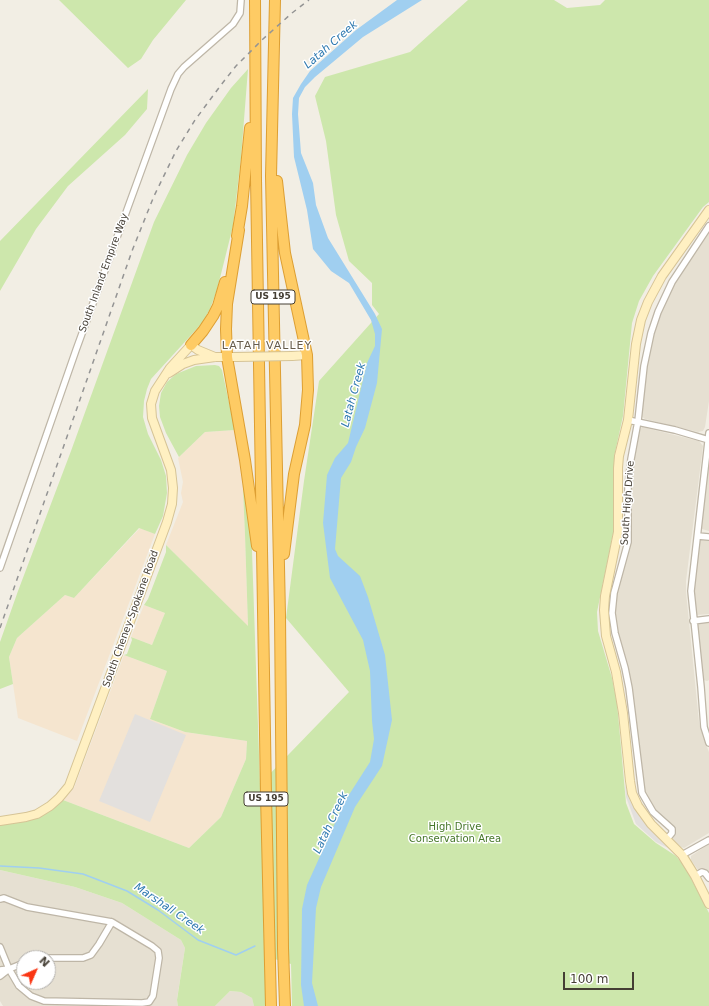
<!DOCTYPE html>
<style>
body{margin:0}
#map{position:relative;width:709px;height:1006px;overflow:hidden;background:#f2eee4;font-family:"DejaVu Sans",sans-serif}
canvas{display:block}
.north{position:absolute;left:16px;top:950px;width:40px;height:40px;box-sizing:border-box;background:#fff;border:1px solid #b4b2ae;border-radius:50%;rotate:45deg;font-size:11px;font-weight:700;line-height:16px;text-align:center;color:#443e34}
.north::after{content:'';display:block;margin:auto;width:14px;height:18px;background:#fa3613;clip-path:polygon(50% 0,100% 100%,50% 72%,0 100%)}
.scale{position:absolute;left:563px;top:972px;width:71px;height:18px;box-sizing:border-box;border:2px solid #443e34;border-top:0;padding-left:5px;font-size:12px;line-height:14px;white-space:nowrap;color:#443e34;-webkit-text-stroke:3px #fff;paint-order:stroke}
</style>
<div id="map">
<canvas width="709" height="1006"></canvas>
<div class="north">N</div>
<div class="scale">100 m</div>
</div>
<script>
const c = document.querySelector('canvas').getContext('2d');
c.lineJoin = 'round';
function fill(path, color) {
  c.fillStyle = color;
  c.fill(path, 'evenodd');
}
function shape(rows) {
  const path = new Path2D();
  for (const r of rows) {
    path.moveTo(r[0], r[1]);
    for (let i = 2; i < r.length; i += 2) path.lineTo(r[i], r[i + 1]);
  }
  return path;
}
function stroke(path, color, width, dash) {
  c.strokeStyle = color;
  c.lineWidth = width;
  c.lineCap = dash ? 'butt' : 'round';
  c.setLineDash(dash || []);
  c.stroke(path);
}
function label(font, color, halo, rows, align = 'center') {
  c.font = font + ' "DejaVu Sans",sans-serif';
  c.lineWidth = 3;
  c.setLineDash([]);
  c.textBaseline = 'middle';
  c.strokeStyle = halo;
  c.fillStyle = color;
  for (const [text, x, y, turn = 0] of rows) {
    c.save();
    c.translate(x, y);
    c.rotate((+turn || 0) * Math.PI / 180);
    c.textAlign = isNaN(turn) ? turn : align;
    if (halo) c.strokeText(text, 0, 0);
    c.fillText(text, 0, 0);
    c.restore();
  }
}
fill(shape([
 [709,229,709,401,705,427,703,431,698,432,645,419,640,415,646,365,655,325,670,289],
 [642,427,699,441,703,446,686,581,686,592,699,722,703,737,709,752,709,833,684,848,681,847,673,840,672,836,675,832,675,828,672,825,656,810,646,797,644,791,613,606,628,545,631,470,638,430],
 [709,460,709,531,702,529,701,525],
 [701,538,709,539,709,614,697,615,696,614,693,595,699,541],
 [709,622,709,680,707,681,704,680,702,677,697,626,699,623],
 [709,844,709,872,705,869,698,870,691,860,691,856],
 [0,870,75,887,122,903,181,940,185,948,177,999,178,1006,3,1006,0,1001],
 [24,958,48,958,48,982,24,982],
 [230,991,241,992,252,998,254,1006,215,1006]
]), '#e6e0d2');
fill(shape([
 [235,430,242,467,245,535,248,627,166,545,183,502,181,493,183,482,178,458,205,432],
 [140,528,155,534,77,741,18,718,9,657,17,638,65,595,74,598],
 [144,605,165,613,152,645,131,637],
 [124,655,167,671,150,719,185,732,247,741,246,759,221,817,189,848,63,800,74,788]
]), '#f5e5cf');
fill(shape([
 [59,0,186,0,153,40,141,59,128,68],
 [468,0,554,0,567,8,600,5,605,0,709,0,709,202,703,207,653,276,639,301,632,323,623,416,614,457,615,524,597,612,598,631,612,678,617,703,626,803,634,824,656,843,676,856,681,862,686,869,709,913,709,1006,292,1006,291,964,265,956,266,1006,254,1006,252,998,241,992,230,991,215,1006,178,1006,177,1000,185,948,181,940,122,903,75,887,0,870,0,824,63,800,189,848,221,817,246,759,247,741,185,732,150,719,167,671,124,655,127,654,132,640,131,637,152,645,165,613,144,605,148,599,166,552,166,545,248,626,245,535,242,467,250,515,252,551,260,784,349,692,286,618,304,481,319,381,379,314,372,305,372,283,349,261,336,215,326,141,315,96,325,77,410,52],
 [248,69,241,158,233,226,217,290,210,309,203,322,151,379,147,389,144,401,143,417,148,434,161,460,166,476,167,493,163,516,155,534,139,528,74,598,65,595,17,638,9,657,13,684,0,689,0,642,18,591,71,451,154,222,187,155,206,123,231,88],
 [148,89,147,109,125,135,68,186,36,229,0,291,0,241],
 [215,365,219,366,222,370,235,430,205,432,179,457,166,433,160,417,159,406,161,393,167,382,176,374,196,366]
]), '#cde7ac');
fill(shape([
 [135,714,186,735,150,822,99,801],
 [625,784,630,800,640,817,655,833,674,851,656,842,636,824,626,797]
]), '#e3e0dd');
fill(shape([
 [397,0,422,0,363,37,315,77,305,87,299,98,298,114,301,153,313,183,316,205,328,238,375,314,382,329,377,383,365,428,356,447,351,462,341,478,335,549,338,556,360,576,368,597,385,655,392,720,382,766,355,807,321,887,316,908,312,983,318,1006,304,1006,301,985,302,909,307,885,345,801,370,762,374,739,372,721,370,671,363,640,330,578,323,523,327,475,335,458,348,443,367,363,375,346,375,334,371,320,349,283,331,271,313,249,307,210,294,157,292,114,293,98,301,84,310,71,356,30]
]), '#a0cff0');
stroke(shape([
 [0,866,39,868,83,874,127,891,158,910,198,940,236,955,255,946]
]), '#a0cff0', 1.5);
const street = shape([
 [628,420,675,430,709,440],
 [709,433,691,591,701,687,704,727,709,743],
 [698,536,709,537],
 [0,568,76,350,171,89,178,74,184,67,233,24,240,13,241,0],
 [693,621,709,619],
 [667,839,672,833,672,829,653,812,642,793,629,688,625,668,615,633,612,613,614,593,628,542,628,487,631,459,638,421,644,366,651,333,658,312,672,282,709,226],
 [682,855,709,840],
 [695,876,702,872,705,873,709,878],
 [0,899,4,898,27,907,112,922,152,946,158,951,159,958,153,996,149,1002,142,1003,44,1001,31,996,19,986,9,969,0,947],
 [48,958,83,958,91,955,99,944,112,922],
 [0,970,9,969,24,963],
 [0,976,9,969]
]);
const secondary = shape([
 [709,210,662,276,648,302,641,320,636,344,628,420,619,456,618,468,618,532,605,596,604,610,606,636,616,672,623,713,630,781,632,793,638,806,651,824,682,855,695,876,709,904],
 [292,356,307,355],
 [169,373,183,364,194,360,215,357,237,357],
 [0,821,26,817,37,814,50,806,59,798,69,786,167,522,172,504,173,488,171,470,152,418,151,404,155,391,170,368,191,345,198,350,215,357]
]);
const highway = shape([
 [255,0,256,179,266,795,271,1006],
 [275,0,271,176,280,615,283,948,285,1006],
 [277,181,285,253,307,355,308,390,305,425,294,474,284,554],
 [239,230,227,304,226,329,227,357,245,460,257,546],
 [237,236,242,206,250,128],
 [191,345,203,331,213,316,218,306,225,282]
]);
stroke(street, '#beb6a7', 8);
stroke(secondary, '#d6c496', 10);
stroke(highway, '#dd9f33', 12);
stroke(street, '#fff', 5.5);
stroke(secondary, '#fff0c2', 8);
stroke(highway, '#fecb64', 10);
stroke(shape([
 [0,628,132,251,154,196,176,151,195,120,221,85,236,66,263,39,292,13,309,0]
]), '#949494', 1.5, [5, 5]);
const secondaryBridge = shape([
 [237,357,292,356]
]);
stroke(secondaryBridge, '#d6c496', 10, []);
stroke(secondaryBridge, '#fff0c2', 8);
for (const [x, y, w] of [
 [273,297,44],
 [266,799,44]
]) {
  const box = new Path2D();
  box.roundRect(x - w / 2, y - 7, w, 14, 3);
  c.fillStyle = '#fff';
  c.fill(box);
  stroke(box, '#443e34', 1);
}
label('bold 9px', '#443e34', null, [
 ["US 195",273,297],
 ["US 195",266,799]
]);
label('10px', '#443e34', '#fff', [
 ["South Inland Empire Way",104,273,-70],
 ["South High Drive",628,503,-86],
 ["South Cheney-Spokane Road",131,619,-70]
]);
label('10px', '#457628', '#fff', [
 ["High Drive",455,827],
 ["Conservation Area",455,839]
]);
label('italic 11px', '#2e79b0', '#fff', [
 ["Latah Creek",331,45,-41],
 ["Latah Creek",354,395,-75],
 ["Latah Creek",331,823,-65],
 ["Marshall Creek",169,909,34]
]);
c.letterSpacing = '1px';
label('11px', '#675c4b', '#fff', [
 ["LATAH VALLEY",267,346]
]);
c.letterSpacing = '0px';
</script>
